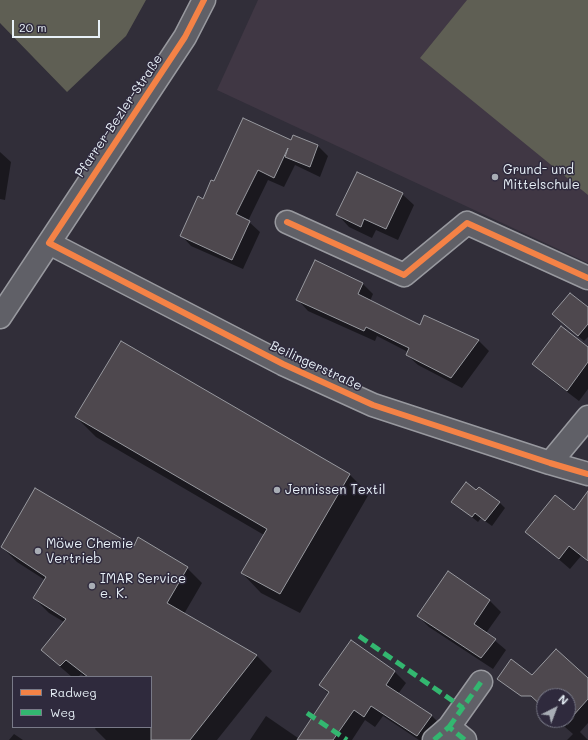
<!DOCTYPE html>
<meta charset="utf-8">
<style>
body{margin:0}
#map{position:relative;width:588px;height:740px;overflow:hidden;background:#312e39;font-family:Mali,sans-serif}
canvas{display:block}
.legend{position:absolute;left:12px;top:676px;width:140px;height:52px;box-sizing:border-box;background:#2f2a3d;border:1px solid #797a88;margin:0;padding:5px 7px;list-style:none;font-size:12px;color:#e8f1f8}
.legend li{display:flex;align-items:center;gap:8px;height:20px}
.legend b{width:20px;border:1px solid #797a88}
.north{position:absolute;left:536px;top:688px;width:40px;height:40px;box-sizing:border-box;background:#2f2a3d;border:1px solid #797a88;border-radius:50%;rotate:42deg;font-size:11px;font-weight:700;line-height:16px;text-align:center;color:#e8f1f8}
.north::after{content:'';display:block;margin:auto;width:14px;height:18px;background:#a8adb5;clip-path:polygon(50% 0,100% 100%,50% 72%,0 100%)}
.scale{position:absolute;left:12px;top:20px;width:88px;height:18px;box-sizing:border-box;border:2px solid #e8f1f8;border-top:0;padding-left:5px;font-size:12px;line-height:14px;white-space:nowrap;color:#e8f1f8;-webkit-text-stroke:3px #2f2a3d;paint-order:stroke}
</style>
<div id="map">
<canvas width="588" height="740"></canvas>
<ul class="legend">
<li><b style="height:5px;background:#f48246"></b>Radweg</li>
<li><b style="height:5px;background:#33b770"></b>Weg</li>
</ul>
<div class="north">N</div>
<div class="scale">20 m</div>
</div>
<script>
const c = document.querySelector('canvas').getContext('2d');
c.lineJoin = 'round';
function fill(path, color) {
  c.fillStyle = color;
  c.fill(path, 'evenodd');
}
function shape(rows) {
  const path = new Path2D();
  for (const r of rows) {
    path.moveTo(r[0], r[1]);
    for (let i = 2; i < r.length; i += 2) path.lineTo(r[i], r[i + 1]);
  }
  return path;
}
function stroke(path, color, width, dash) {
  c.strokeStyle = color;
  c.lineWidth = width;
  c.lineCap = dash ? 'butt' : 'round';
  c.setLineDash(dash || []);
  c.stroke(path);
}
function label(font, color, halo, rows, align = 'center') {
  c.font = font + ' Mali,sans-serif';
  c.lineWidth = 3;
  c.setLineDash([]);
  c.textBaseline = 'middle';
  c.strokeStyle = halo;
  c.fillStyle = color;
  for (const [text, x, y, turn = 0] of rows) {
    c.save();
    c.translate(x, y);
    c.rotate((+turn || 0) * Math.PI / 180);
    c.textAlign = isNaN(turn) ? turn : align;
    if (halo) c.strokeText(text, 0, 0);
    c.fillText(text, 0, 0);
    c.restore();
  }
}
fill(shape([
 [258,0,588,0,588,263,217,90]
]), '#403744');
fill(shape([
 [0,0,146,0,126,36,67,92,0,23],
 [467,0,588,0,588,195,420,58]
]), '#5f5f54');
fill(shape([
 [293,136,318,146,328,156,320,177,295,165,284,187,268,180,248,221,260,232,243,269,191,246,181,235,214,183,291,142],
 [0,152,11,162,5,200,0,199],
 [402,194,414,205,398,240,376,230,372,238,349,227,338,215],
 [316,262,363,284,373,294,370,301,420,326,425,316,479,341,489,351,462,388,418,365,407,355,408,352,377,336,375,341,308,311,298,300],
 [588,309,588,337,584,341,559,320],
 [588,349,588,389,579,401,545,375,533,364],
 [76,417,349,474,369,494,300,613,261,593,242,573,264,535,96,437],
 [476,491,499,502,505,508,492,526,481,518,478,522,453,502],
 [574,511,588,511,588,562,581,556,570,569,527,532],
 [2,547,134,547,187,568,202,583,184,614,257,656,272,671,217,740,106,740,95,729,96,727,151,727,151,677,85,677,81,674,78,677,72,677,57,664,42,650,64,622,49,613,34,598,45,580,17,562],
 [448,573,490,601,501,612,486,633,506,650,493,669,429,627,418,616],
 [351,641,395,672,406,683,398,694,431,715,442,726,433,740,419,740,383,716,375,727,365,720,352,740,250,740,266,716,298,738,329,694,320,685],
 [588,679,588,723,580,732,588,740,567,740,573,734,557,720,568,720,568,696,544,696,544,708,522,687],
 [14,734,23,740,9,740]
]), '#0007');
const building = shape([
 [243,118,291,140,293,135,318,145,310,167,285,157,288,148,274,178,258,170,236,214,250,221,232,260,180,236,198,196,203,199,211,180,214,181,243,118],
 [357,172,403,193,386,229,364,219,361,227,336,215,357,172],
 [315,260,363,283,358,294,420,325,424,315,479,340,451,378,406,355,409,348,366,327,364,331,296,300,315,260],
 [570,293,588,307,588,324,578,336,552,314,570,293],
 [561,326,588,347,588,362,567,391,532,364,561,326],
 [121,341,350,474,280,594,241,573,267,529,75,417,121,341],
 [466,482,476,490,479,487,500,502,485,521,475,513,472,517,451,502,466,482],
 [35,488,134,546,138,537,188,567,167,603,257,655,190,740,151,740,151,677,88,677,66,660,60,666,41,650,66,619,33,598,46,577,1,547,35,488],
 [588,491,588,561,569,546,559,559,525,532,555,495,574,510,588,491],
 [448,571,490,600,474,624,496,639,481,658,417,616,448,571],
 [351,640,395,671,386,685,432,715,417,736,371,706,364,717,354,710,333,740,297,740,329,692,319,685,351,640],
 [556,649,588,678,588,699,564,726,558,720,568,720,568,696,544,696,544,708,531,696,521,696,497,679,511,659,532,675,556,649]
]);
fill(building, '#4e484e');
stroke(building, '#98999f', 1);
const minor = shape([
 [287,222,404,275,467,223,588,278],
 [49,243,283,364,373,405,550,463,588,474],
 [0,317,185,37,204,0],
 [550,463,588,417],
 [449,727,481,682],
 [434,740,449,727,465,740]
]);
stroke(minor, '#98999f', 25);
stroke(minor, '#606067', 22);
stroke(shape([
 [359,636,463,708],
 [307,713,347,740],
 [449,727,481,682],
 [434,740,449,727,465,740]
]), '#33b770', 5, [10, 5]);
stroke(shape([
 [204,0,185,37,49,243,283,364,373,405,550,463,588,474],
 [287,222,404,275,467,223,588,278]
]), '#f48246', 6);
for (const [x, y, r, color] of [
 [495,177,4,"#a8adb5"],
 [277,490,4,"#a8adb5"],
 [38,551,4,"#a8adb5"],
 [92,586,4,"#a8adb5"]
]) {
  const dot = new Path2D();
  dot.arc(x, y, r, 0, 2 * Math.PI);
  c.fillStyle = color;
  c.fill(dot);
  stroke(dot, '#2f2a3d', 1.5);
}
label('13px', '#e8f1f8', '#2f2a3d', [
 ["Pfarrer-Bezler-Straße",119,116,-56],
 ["Beilingerstraße",316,366,25]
]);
label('13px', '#e8f1f8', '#2f2a3d', [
 ["Grund- und",503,170],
 ["Mittelschule",503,185],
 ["Jennissen Textil",285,490],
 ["Möwe Chemie",46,544],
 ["Vertrieb",46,559],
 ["IMAR Service",100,579],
 ["e. K.",100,594]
], 'left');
</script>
